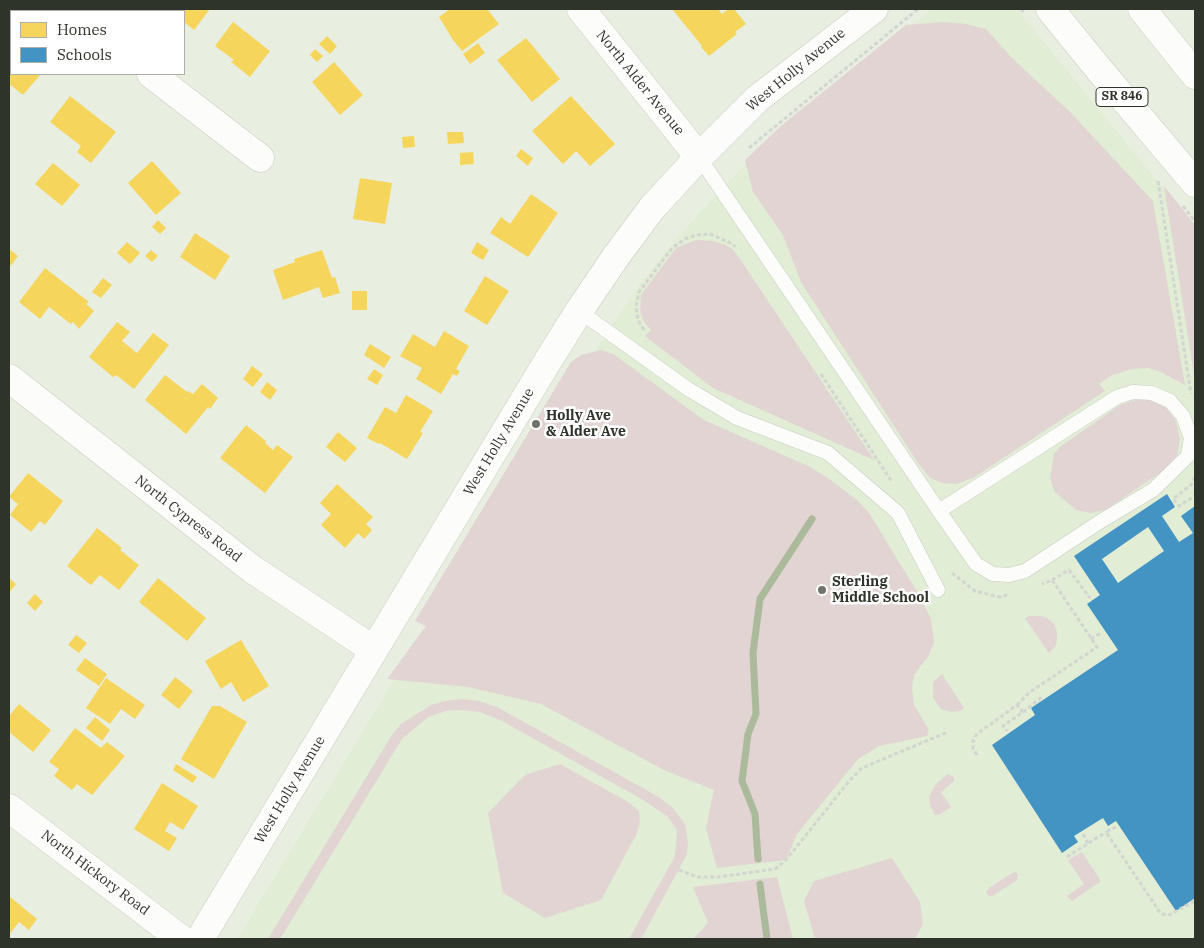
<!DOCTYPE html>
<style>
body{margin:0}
#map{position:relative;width:1204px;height:948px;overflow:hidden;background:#e8efe1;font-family:"IBM Plex Serif",serif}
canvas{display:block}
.frame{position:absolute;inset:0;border:10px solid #2f342a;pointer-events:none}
.legend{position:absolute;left:10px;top:10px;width:175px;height:65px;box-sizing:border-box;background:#fff;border:1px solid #acaeaa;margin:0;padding:6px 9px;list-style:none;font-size:15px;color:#2f342a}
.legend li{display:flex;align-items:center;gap:10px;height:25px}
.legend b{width:25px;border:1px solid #acaeaa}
</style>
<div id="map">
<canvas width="1204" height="948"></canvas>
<div class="frame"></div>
<ul class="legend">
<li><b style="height:14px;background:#f6d55c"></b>Homes</li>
<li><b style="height:14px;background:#4393c3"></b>Schools</li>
</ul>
</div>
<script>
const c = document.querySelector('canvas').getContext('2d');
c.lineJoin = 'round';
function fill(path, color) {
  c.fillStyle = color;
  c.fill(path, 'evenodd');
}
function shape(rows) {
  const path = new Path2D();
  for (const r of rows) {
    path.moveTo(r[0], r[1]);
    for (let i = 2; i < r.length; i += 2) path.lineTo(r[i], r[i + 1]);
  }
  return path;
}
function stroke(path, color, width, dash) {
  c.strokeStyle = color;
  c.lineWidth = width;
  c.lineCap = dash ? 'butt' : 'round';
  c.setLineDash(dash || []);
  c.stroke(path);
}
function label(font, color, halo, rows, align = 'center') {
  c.font = font + ' "IBM Plex Serif",serif';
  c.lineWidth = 5;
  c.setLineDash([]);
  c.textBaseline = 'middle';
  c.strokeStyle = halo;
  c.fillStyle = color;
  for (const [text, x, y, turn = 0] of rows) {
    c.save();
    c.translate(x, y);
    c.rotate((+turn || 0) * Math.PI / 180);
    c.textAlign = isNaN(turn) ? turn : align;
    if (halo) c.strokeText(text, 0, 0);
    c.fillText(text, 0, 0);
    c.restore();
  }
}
fill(shape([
 [931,9,1017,9,1195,227,1195,939,237,939,577,378,640,284,681,233,758,151]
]), '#e1edd5');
fill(shape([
 [944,22,966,24,986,29,1011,57,1070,112,1153,201,1185,385,1161,372,1148,368,1132,369,1112,375,1099,384,1105,391,973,478,956,484,943,483,930,478,918,463,801,282,783,235,753,192,745,160,782,125,906,25],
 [1164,186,1195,225,1195,380],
 [696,240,713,241,723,244,731,248,738,256,874,460,713,388,645,336,651,330,644,322,640,312,641,295,676,248],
 [601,350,613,354,704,420,808,466,825,476,857,500,869,513,919,595,931,619,934,642,929,655,914,675,912,689,914,705,929,730,927,736,879,746,858,759,797,834,786,860,717,868,706,828,714,790,664,770,541,704,468,687,387,679,426,626,415,621,571,362,581,355],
 [1135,400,1150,400,1165,407,1176,421,1180,440,1177,456,1169,467,1105,510,1091,513,1076,510,1054,491,1050,478,1054,454,1061,446,1120,405],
 [1029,616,1041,616,1047,618,1054,624,1057,632,1057,640,1056,645,1049,653,1025,618],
 [942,674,964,708,959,711,951,712,941,709,936,702,933,698,933,682],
 [462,699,479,701,497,707,657,796,672,807,685,824,688,842,687,854,641,939,629,939,675,856,677,830,668,817,645,801,502,721,480,712,462,710,446,711,428,717,402,739,280,939,268,939,392,735,401,724,431,705,445,701],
 [560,764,628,802,639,811,640,822,637,833,601,900,545,918,503,893,488,813,525,775],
 [948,774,954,777,954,781,941,792,951,807,939,815,935,815,930,805,929,797,935,785],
 [1082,852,1099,878,1100,882,1072,901,1067,896,1084,884,1068,860],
 [892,858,920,902,923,924,915,939,815,939,804,901,814,881],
 [1014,872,1018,874,1017,880,992,896,989,896,986,893,989,888],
 [777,877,793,939,693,939,708,923,693,887]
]), '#e1d4d3');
fill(shape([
 [171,9,210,9,194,30,184,22,184,11,169,11],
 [450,9,487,9,499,24,462,51,453,40,439,17],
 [672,9,718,9,722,14,728,9,734,9,746,24,735,32,737,34,709,56,701,47,702,46],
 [233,22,270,51,250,77,231,62,234,60,215,46],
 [327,36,337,46,330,54,319,44],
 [526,38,560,79,532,102,497,60],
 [478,43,485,53,470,64,463,54],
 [9,47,11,49,11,74,41,74,23,95,9,84],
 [315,49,323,56,317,62,310,55],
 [334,62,363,95,340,115,312,82],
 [70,96,116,132,91,163,77,152,81,146,50,122],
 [571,96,615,144,590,166,576,151,563,164,532,131],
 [447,132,463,132,464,143,448,144],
 [414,136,415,147,403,148,402,137],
 [521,149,533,158,528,166,516,156],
 [473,152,474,164,460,165,460,153],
 [152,161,181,193,156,215,128,183],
 [53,163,80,185,62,206,35,184],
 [360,178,392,183,385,224,353,219],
 [531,194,558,213,528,257,490,233,501,217,510,224],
 [158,220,166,228,160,234,152,227],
 [195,233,230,256,215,280,180,257],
 [127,242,140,253,130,264,117,253],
 [477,242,489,250,483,260,471,253],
 [9,249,18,256,9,268],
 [151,250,158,256,152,262,145,256],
 [322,250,332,278,335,277,340,293,323,298,319,287,283,300,273,270,295,262,294,259],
 [45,268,89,302,86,304,94,311,79,329,73,322,71,324,49,307,40,319,19,302],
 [485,276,509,291,487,325,464,311],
 [103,278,112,285,101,298,92,292],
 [352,291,367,291,367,310,352,310],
 [117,322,130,332,122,341,137,353,153,333,169,345,134,389,116,375,113,377,89,357],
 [444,331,469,346,456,369,460,371,457,376,453,374,441,394,416,379,422,368,400,356,413,334,435,347],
 [370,344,391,357,384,368,364,355],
 [252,366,263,374,253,387,243,379],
 [374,369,383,375,377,385,367,379],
 [165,375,187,392,188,391,193,394,202,384,218,398,210,409,208,407,186,434,145,400],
 [267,382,277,390,270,400,260,392],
 [406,395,433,411,420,432,423,433,407,459,380,443,379,444,367,438,385,407,396,413],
 [246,425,266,441,265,443,273,450,277,445,293,457,265,493,220,458],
 [338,432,357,448,345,462,326,447],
 [28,473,63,501,45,525,40,521,31,532,10,515,18,504,9,497],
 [337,484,373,517,366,524,372,530,364,539,358,533,345,548,321,525,331,514,320,503],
 [97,528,122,548,120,550,139,565,119,590,100,575,91,585,67,566],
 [9,578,16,584,9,593],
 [158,578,206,618,187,641,139,602],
 [35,594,43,602,35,611,27,603],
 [76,635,87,643,79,653,68,645],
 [241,640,269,686,243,702,231,682,221,689,205,661],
 [85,658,107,674,99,686,76,670],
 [175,677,193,691,179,709,161,695],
 [106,678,145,705,135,719,121,709,110,724,86,708],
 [19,704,51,730,33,752,9,732,9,716],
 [212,706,220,706,247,722,214,779,181,759],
 [95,717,110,730,102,741,86,728],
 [75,728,101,748,107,742,125,756,92,795,77,784,72,790,54,776,59,769,49,762],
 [176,764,197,777,193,783,173,770],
 [162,783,198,806,183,830,170,822,165,831,177,838,169,851,134,829],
 [9,896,37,919,29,930,19,922,9,935]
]), '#f6d55c');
fill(shape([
 [1167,494,1175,507,1162,516,1179,542,1193,533,1181,516,1195,506,1195,898,1176,911,1116,821,1108,826,1103,818,1074,836,1078,842,1062,853,992,745,1035,715,1031,708,1118,650,1087,604,1100,595,1074,556],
 [1148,527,1164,551,1118,583,1102,559]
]), '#4393c3');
stroke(shape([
 [758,859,755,814,742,781,748,734,756,714,753,653,760,599,812,519],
 [760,884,767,939]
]), '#abba9a', 7);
const service = shape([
 [699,157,939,511,976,564,993,574,1009,575,1025,571,1101,521,1153,490,1188,456,1191,438,1183,416,1170,401,1152,393,1133,392,1117,397,939,511],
 [579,311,688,389,737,418,828,453,898,513,938,590]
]);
const minor = shape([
 [67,9,70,11],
 [581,9,699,157],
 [151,74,260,158],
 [9,378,252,569,374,650],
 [9,808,181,939]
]);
const tertiary = shape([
 [200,939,546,364,579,311,617,255,652,208,699,157,757,99,874,9]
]);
const primary = shape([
 [1050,9,1097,67,1195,183],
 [1142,9,1195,75]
]);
stroke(service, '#c7cdc2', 15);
stroke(minor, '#c7cdc2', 29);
stroke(tertiary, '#c7cdc2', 29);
stroke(primary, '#c7cdc2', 29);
stroke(shape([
 [1021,9,1025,14],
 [749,148,918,9],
 [1158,181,1191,394],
 [1183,206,1195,221],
 [644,330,638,320,636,306,639,292,672,248,685,239,696,235,710,234,733,244,735,247],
 [821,374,892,482],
 [1195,477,1191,485,1173,499,1179,506,1195,496],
 [952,573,975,591,999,597,1008,595],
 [1052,580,1069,570,1090,598],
 [1091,639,1101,633],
 [1017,705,1030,692,1097,647,1052,580,1042,584],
 [1023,712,1042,697],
 [977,755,973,748,973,741,977,734,1017,705,1023,712,1003,726,1007,731],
 [1116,827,1106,832,1161,914,1169,915,1195,901],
 [1083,834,1088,843],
 [1067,857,1106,832],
 [679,870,697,877,718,877,775,869,786,860,850,780,862,768,948,732]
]), '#d3d5d1', 3, [4, 2.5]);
stroke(service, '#fcfdfa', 14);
stroke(minor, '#fcfdfa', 28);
stroke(tertiary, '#fcfdfa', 28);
stroke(primary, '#fcfdfa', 28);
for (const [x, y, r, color] of [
 [536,424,5,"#70756a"],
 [822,590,5,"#70756a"]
]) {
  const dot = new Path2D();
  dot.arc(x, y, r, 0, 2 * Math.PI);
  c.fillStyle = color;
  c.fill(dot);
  stroke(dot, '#fff', 2);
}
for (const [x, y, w] of [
 [1122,97,52]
]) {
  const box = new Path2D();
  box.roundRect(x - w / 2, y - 9.5, w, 19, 4);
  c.fillStyle = '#fff';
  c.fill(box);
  stroke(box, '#2f342a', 1);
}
label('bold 12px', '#2f342a', null, [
 ["SR 846",1122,97]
]);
label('14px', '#2f342a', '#fff', [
 ["West Holly Avenue",796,70,-39],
 ["North Alder Avenue",640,83,51],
 ["West Holly Avenue",499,442,-59],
 ["North Cypress Road",188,519,38],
 ["West Holly Avenue",290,790,-59],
 ["North Hickory Road",95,873,37]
]);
label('bold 14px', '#2f342a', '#fff', [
 ["Holly Ave",546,416],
 ["& Alder Ave",546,432],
 ["Sterling",832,582],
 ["Middle School",832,598]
], 'left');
</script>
